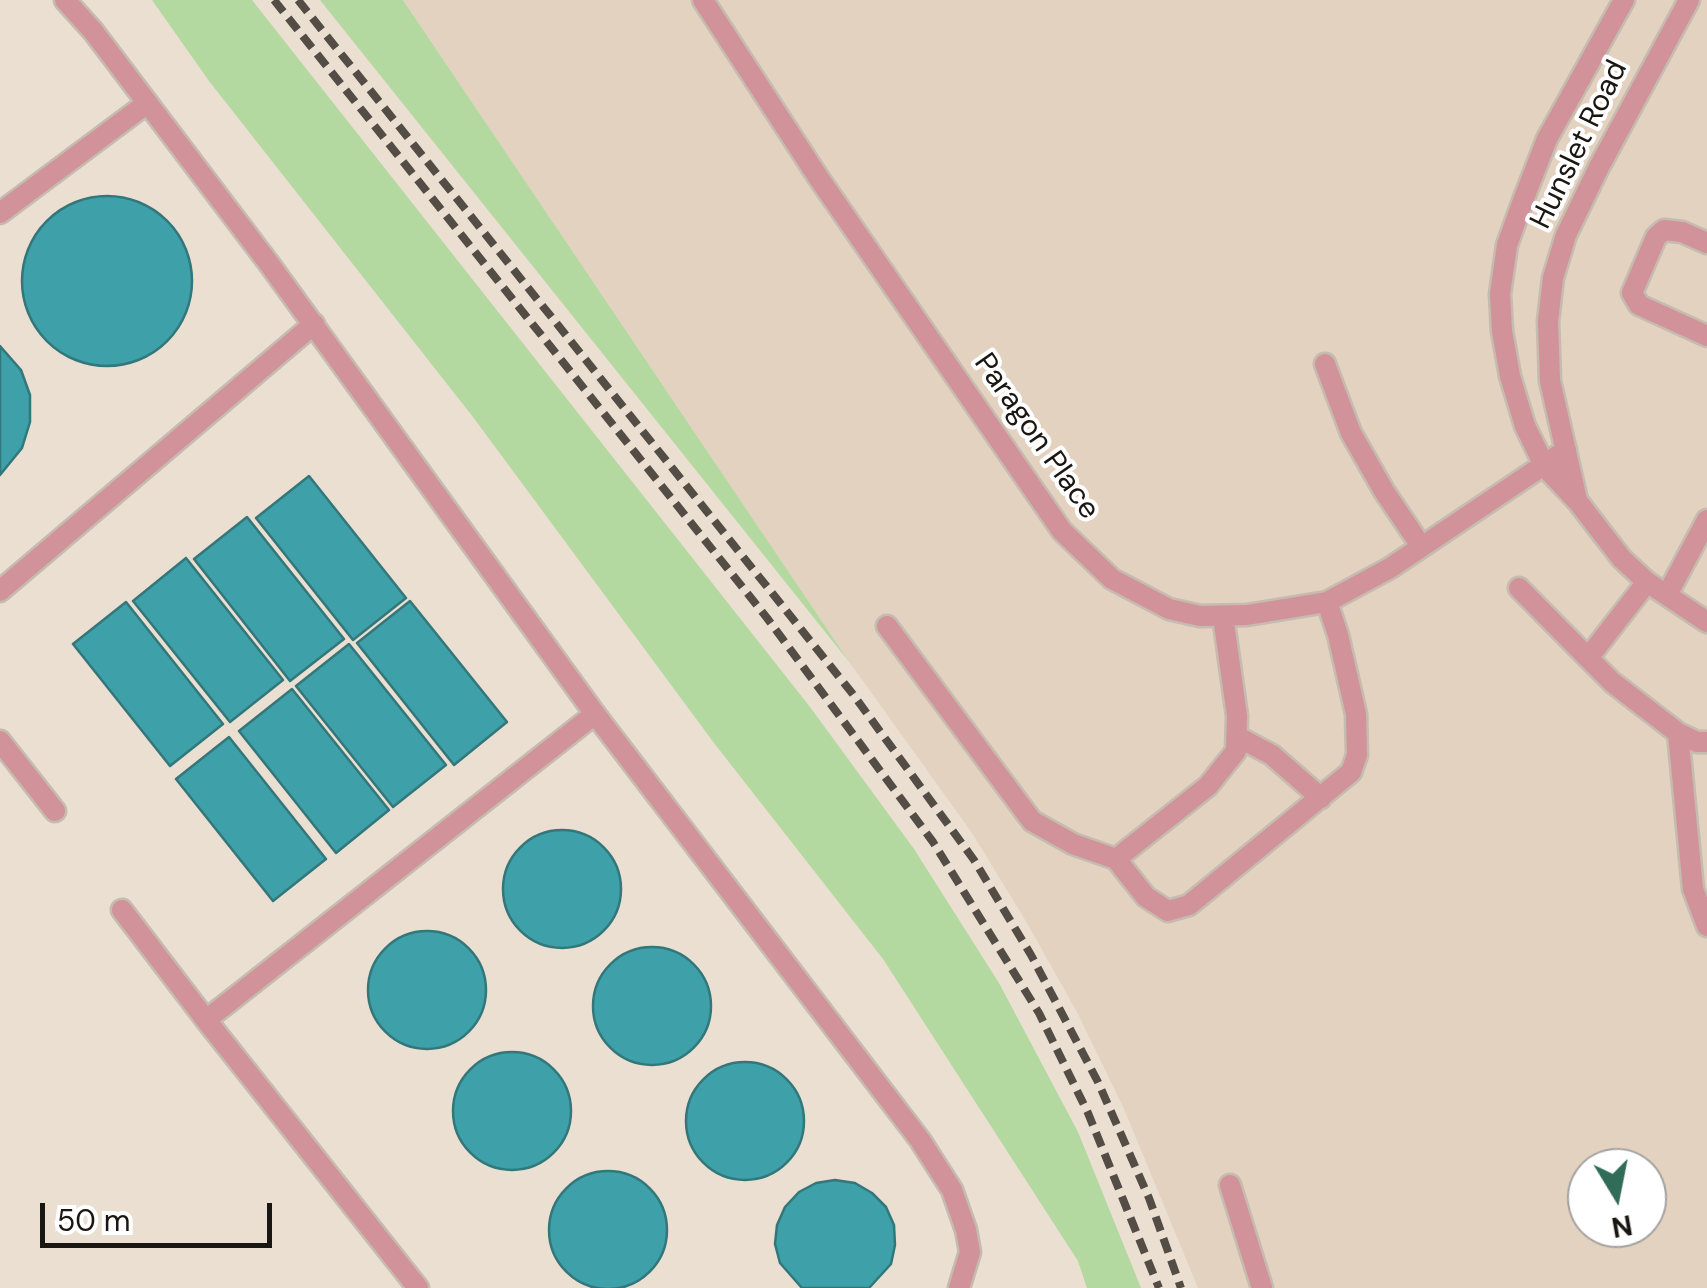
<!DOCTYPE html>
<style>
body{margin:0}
#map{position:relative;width:1707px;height:1288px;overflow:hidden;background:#ebdfd2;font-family:"DM Sans",sans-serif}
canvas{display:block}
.north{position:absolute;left:1567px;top:1148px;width:100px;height:100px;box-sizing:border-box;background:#fff;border:2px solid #a3a2a0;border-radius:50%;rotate:170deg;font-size:28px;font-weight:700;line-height:40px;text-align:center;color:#1a1611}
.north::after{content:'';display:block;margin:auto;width:35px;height:45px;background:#306c57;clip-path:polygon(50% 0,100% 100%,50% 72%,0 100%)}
.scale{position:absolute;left:40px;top:1203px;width:232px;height:45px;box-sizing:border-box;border:5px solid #1a1611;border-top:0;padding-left:12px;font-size:30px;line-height:35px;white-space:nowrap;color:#1a1611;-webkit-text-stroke:8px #fff;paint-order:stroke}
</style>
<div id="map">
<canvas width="1707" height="1288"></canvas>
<div class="north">N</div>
<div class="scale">50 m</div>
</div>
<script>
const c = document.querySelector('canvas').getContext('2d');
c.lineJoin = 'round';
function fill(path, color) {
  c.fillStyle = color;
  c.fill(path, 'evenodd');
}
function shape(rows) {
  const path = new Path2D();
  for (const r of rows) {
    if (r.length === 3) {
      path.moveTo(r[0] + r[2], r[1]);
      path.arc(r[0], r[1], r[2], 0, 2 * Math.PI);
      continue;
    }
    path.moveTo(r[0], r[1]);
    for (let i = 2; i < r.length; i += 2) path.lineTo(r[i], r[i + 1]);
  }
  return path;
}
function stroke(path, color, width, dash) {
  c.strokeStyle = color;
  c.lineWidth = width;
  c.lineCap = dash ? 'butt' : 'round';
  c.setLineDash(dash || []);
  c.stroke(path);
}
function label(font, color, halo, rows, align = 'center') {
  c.font = font + ' "DM Sans",sans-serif';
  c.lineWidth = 8;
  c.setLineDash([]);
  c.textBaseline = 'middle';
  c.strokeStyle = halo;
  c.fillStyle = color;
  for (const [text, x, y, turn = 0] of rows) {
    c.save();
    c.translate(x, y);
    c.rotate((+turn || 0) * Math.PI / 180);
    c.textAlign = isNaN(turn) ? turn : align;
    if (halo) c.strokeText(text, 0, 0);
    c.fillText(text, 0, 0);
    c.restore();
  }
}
fill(shape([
 [403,0,1707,0,1707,1288,1198,1288,1124,1109,1078,1014,1027,923,972,833,850,663],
 [1587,1168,1647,1168,1647,1228,1587,1228]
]), '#e3d2bf');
fill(shape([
 [152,0,252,0,810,707,914,849,999,983,1078,1132,1141,1288,1087,1288,1078,1261,883,959,714,743,473,417,209,81],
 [320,0,403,0,850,663]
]), '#b3d8a0');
const water = shape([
 [107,281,85],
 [0,346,21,370,30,395,30,422,22,448,0,475,0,346],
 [309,476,406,598,353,640,256,518,309,476],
 [247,517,344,639,290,681,194,559,247,517],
 [186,558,283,680,230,722,133,601,186,558],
 [410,601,507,722,454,765,357,643,410,601],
 [126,602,223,724,170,766,73,644,126,602],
 [349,644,446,765,393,807,296,686,349,644],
 [292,689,389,810,336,853,239,731,292,689],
 [229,737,326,859,273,901,176,779,229,737],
 [562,889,59],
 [427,990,59],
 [652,1006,59],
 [512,1111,59],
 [745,1121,59],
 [608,1230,59],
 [835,1180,855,1183,872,1193,886,1207,894,1225,895,1245,891,1264,869,1288,802,1288,780,1263,775,1244,777,1225,785,1207,799,1192,816,1183,835,1180]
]);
fill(water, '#3ea0a8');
stroke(water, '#33777b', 2.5);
const lane = shape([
 [65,0,93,31,270,265,595,714,920,1140,952,1190,966,1230,970,1252,959,1288],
 [703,0,818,177,1062,531,1112,579,1169,609,1200,616,1247,615,1327,602,1390,568,1566,450],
 [1624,0,1547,139,1524,198,1507,245,1500,294,1502,331,1510,376,1525,426,1545,467,1578,502,1622,559,1647,582,1707,622],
 [0,213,146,104],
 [1707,243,1682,232,1664,230,1656,237,1632,293,1639,305,1707,336],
 [1325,364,1351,433,1384,491,1421,546],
 [1577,500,1550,381,1548,321,1553,278,1566,235,1599,167,1689,0],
 [1647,582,1588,658,1612,682,1678,733,1693,889,1707,926],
 [1519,588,1588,658],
 [0,591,314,324],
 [1667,595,1707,520],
 [887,626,1032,821,1073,844,1116,859,1146,897,1168,911,1189,905,1351,772,1357,755,1356,714,1338,635,1327,602],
 [1678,733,1697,742,1707,742],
 [1238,737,1272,755,1321,798],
 [0,741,55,811],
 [1116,859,1208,786,1236,751,1237,716,1223,616],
 [122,910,206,1020],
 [1230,1185,1262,1288],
 [418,1288,206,1020,595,714]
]);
stroke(lane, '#c5bbaf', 25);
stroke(lane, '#d2929a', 20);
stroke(shape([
 [274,0,767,618,933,842,1039,1013,1088,1113,1159,1288],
 [298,0,852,693,974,860,1031,955,1098,1082,1149,1198,1181,1288]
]), '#534d46', 8, [15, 8]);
label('30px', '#1a1611', '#fff', [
 ["Hunslet Road",1580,145,-64],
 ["Paragon Place",1036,437,55]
]);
</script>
